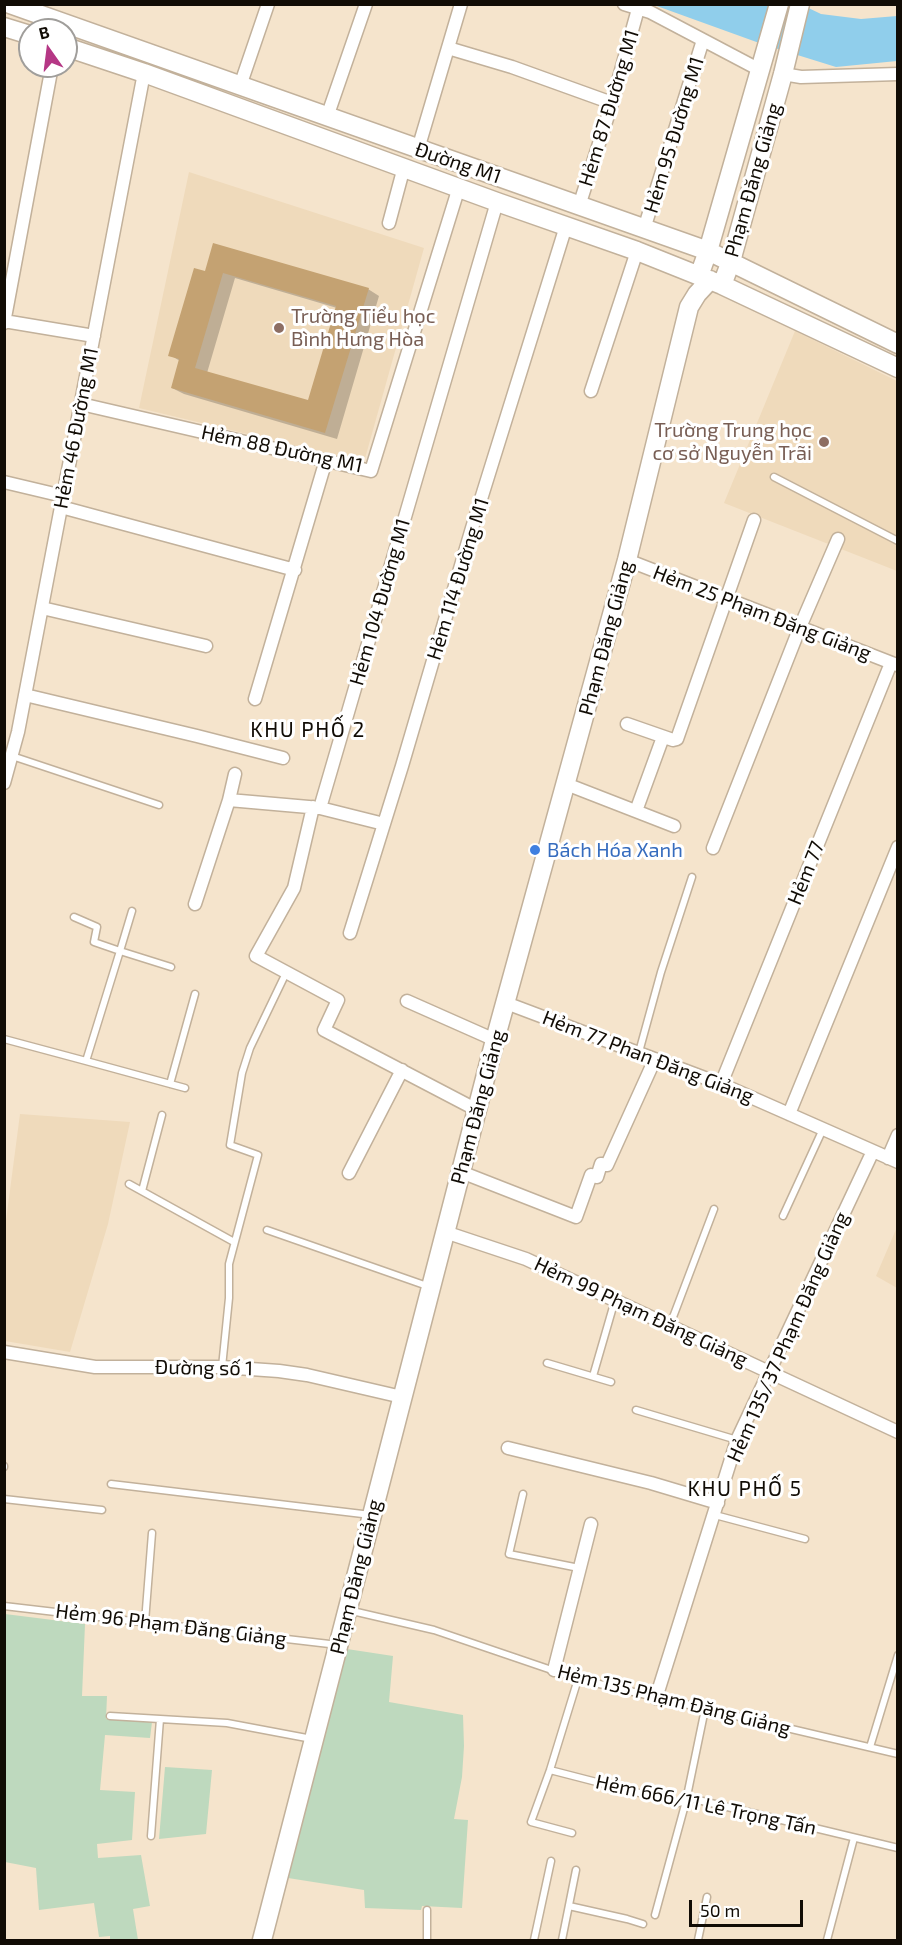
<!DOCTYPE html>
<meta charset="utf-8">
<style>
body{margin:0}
#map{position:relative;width:902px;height:1945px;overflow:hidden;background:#f5e4cc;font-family:"Exo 2",sans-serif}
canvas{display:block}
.frame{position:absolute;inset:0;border:6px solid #110c05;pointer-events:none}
.north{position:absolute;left:18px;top:18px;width:60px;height:60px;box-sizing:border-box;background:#fff;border:2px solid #a09e9b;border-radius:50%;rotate:346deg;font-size:16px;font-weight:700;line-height:24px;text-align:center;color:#110c05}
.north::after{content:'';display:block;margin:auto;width:21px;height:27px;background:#b53785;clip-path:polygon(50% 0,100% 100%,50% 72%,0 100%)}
.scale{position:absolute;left:689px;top:1900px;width:114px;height:27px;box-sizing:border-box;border:3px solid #110c05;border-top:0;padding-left:8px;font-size:18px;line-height:21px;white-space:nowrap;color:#110c05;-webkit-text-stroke:4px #fff;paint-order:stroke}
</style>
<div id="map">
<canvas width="902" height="1945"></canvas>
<div class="frame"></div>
<div class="north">B</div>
<div class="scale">50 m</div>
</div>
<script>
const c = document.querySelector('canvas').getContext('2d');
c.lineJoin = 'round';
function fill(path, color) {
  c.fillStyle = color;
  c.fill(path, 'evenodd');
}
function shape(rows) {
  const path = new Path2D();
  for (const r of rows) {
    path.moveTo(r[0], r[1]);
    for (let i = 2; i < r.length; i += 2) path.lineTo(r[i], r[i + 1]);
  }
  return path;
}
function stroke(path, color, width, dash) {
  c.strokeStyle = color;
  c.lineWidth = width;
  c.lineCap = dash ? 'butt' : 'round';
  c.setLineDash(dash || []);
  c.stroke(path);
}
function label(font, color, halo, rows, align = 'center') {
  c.font = font + ' "Exo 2",sans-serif';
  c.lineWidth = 6;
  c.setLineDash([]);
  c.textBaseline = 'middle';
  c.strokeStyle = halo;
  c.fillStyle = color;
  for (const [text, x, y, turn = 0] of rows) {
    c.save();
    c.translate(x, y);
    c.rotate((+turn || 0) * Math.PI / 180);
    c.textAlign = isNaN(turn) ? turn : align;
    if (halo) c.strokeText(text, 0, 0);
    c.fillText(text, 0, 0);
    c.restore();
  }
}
fill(shape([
 [189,172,424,248,364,462,139,408],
 [795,331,897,381,897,571,724,503],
 [20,1114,130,1122,108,1224,70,1352,5,1341,5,1228],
 [897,1227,898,1288,897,1288,876,1276]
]), '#efdabb');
fill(shape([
 [5,1614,85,1624,82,1696,107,1696,106,1719,152,1722,150,1738,105,1735,100,1790,135,1792,132,1840,97,1844,98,1858,141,1855,150,1906,133,1909,138,1940,110,1940,110,1936,99,1937,94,1903,39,1910,36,1868,5,1862],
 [347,1649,393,1656,389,1702,463,1715,464,1746,462,1777,454,1819,468,1820,462,1908,422,1906,421,1910,365,1908,364,1890,288,1878],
 [165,1767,212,1770,206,1834,159,1839]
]), '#bed9be');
fill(shape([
 [800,4,821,14,861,19,897,16,897,61,836,67,762,44,654,5]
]), '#90ceeb');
fill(shape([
 [214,245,368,289,379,296,337,439,184,394,172,388,180,361,170,355,206,273],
 [235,278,337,308,309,402,207,373]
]), '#0003');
fill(shape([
 [213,243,369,288,325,433,171,388,179,359,168,356,194,268,205,271],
 [223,273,336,306,308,400,195,368]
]), '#c4a272');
const lane = shape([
 [774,477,898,541],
 [12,756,159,805],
 [74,917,97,927,94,942,120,951,132,911],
 [4,1039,86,1061,120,951,171,967],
 [639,1052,661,972,692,877],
 [86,1061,185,1088],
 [170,1084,195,994],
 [129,1184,234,1242],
 [142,1191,162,1115],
 [783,1216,823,1129],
 [267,1230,430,1287],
 [670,1325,714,1209],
 [547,1363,611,1382],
 [222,1367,229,1298,229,1264,258,1155,230,1145,242,1073,250,1048,286,973],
 [593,1376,615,1300],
 [636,1410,737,1440],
 [4,1466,4,1467],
 [111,1484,371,1515],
 [523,1494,509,1554,579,1568],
 [4,1499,102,1510],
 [715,1515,805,1539],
 [4,1606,338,1645],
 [348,1610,434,1630,578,1679,898,1754],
 [145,1622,152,1533],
 [110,1716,227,1723,312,1739],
 [870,1747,898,1655],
 [550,1770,678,1803,694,1799,898,1848],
 [572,1833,531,1822,550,1770,578,1679],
 [151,1836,160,1719],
 [569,1906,627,1919,643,1924],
 [427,1910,427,1940],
 [655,1915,686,1801,705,1709],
 [534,1940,551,1861],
 [562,1940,576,1870],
 [698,1940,707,1897],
 [827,1940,854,1838]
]);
const street = shape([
 [624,4,650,12,760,70],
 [448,48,512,67,612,103],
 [783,74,801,77,898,74],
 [240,86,268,4],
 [327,117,366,4],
 [418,149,461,4],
 [579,206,612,103,638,9],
 [389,223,404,167],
 [644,229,703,40],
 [4,321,94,336],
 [4,323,52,66],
 [591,391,637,251],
 [81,404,371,471,459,187],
 [4,482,63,496],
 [61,507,295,570],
 [627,560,897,665],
 [42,608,206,646],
 [25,695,197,736,283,758],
 [255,699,326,460],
 [627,724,673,740,677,739,754,520],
 [4,783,18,732,144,73],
 [566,784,674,826],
 [229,800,235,774],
 [313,807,294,888,256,956,338,1000,324,1030,477,1110],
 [320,808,384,824],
 [636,811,663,737],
 [713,848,800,627,838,539],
 [195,904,229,800,320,808,497,202],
 [350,933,402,766,472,528,566,226],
 [407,1001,495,1040],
 [506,1003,721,1084,898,1162],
 [721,1084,891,663],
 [789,1114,898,847],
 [888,1158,898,1135],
 [461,1172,576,1217,591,1175,597,1177,601,1164,607,1165,655,1059],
 [349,1173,402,1070],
 [445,1232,526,1259,898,1432],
 [4,1352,95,1367,222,1367,279,1371,307,1375,402,1397],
 [508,1448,651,1483,718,1503],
 [554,1670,591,1524],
 [656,1698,737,1440,873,1151]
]);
const secondary = shape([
 [10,4,708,251,898,344],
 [4,27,30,35],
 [66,47,144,73,497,202,637,251,722,285,898,368],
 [699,276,708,251,779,4],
 [722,285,731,261,783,74,800,4],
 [262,1940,495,1040,627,560,689,307,697,294,710,280]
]);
stroke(lane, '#c2b19b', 9);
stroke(street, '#c2b19b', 15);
stroke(secondary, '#c2b19b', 21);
stroke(lane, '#fff', 6);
stroke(street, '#fff', 12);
stroke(secondary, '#fff', 18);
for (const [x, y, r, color] of [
 [279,328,6,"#8d6e63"],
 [824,442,6,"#8d6e63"],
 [535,850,6,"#3f7fe0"]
]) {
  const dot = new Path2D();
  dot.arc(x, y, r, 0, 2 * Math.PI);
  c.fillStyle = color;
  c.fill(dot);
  stroke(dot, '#fff', 2);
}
label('20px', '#110c05', '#fff', [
 ["Hẻm 87 Đường M1",609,108,-73],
 ["Hẻm 95 Đường M1",674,135,-73],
 ["Đường M1",458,163,19],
 ["Phạm Đăng Giảng",753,180,-74],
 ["Hẻm 46 Đường M1",76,428,-79],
 ["Hẻm 88 Đường M1",282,449,12],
 ["Hẻm 114 Đường M1",458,579,-73],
 ["Hẻm 104 Đường M1",380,602,-74],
 ["Hẻm 25 Phạm Đăng Giảng",762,613,21],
 ["Phạm Đăng Giảng",606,638,-75],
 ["Hẻm 77",806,873,-68],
 ["Hẻm 77 Phan Đăng Giảng",648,1057,21],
 ["Phạm Đăng Giảng",478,1107,-75],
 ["Hẻm 99 Phạm Đăng Giảng",641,1312,25],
 ["Hẻm 135/37 Phạm Đăng Giảng",788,1337,-66],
 ["Đường số 1",204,1368,1],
 ["Phạm Đăng Giảng",356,1577,-76],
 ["Hẻm 96 Phạm Đăng Giảng",171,1625,7],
 ["Hẻm 135 Phạm Đăng Giảng",674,1700,14],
 ["Hẻm 666/11 Lê Trọng Tấn",706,1805,12]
]);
label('20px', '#785e54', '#fff', [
 ["Trường Tiểu học",291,316],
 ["Bình Hưng Hòa",291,339],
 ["Trường Trung học",812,430,"right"],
 ["cơ sở Nguyễn Trãi",812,453,"right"]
], 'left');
label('20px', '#366cbe', '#fff', [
 ["Bách Hóa Xanh",547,850]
], 'left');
c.letterSpacing = '1.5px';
label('21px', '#110c05', '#fff', [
 ["KHU PHỐ 2",308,730],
 ["KHU PHỐ 5",745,1489]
]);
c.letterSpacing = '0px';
</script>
